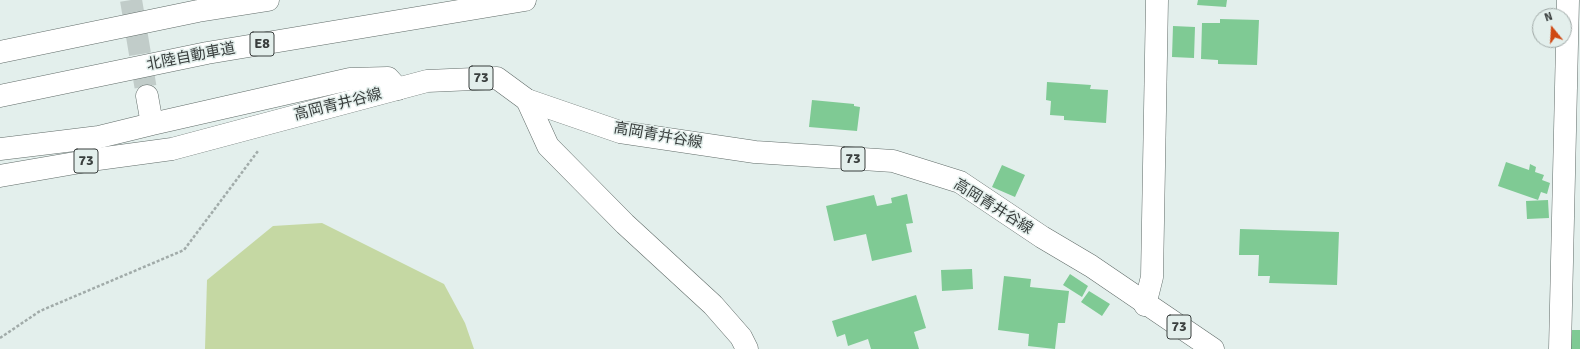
<!DOCTYPE html>
<meta charset="utf-8">
<style>
body{margin:0}
#map{position:relative;width:1580px;height:349px;overflow:hidden;background:#e3efec;font-family:Signika,sans-serif}
canvas{display:block}
.north{position:absolute;left:1532px;top:8px;width:40px;height:40px;box-sizing:border-box;background:#e3efec;border:1px solid #9fa8a6;border-radius:50%;rotate:342deg;font-size:11px;font-weight:700;line-height:16px;text-align:center;color:#393e3d}
.north::after{content:'';display:block;margin:auto;width:14px;height:18px;background:#cf4812;clip-path:polygon(50% 0,100% 100%,50% 72%,0 100%)}
</style>
<div id="map">
<canvas width="1580" height="349"></canvas>
<div class="north">N</div>
</div>
<script>
const c = document.querySelector('canvas').getContext('2d');
c.lineJoin = 'round';
function fill(path, color) {
  c.fillStyle = color;
  c.fill(path, 'evenodd');
}
function shape(rows) {
  const path = new Path2D();
  for (const r of rows) {
    path.moveTo(r[0], r[1]);
    for (let i = 2; i < r.length; i += 2) path.lineTo(r[i], r[i + 1]);
  }
  return path;
}
function stroke(path, color, width, dash) {
  c.strokeStyle = color;
  c.lineWidth = width;
  c.lineCap = dash ? 'butt' : 'round';
  c.setLineDash(dash || []);
  c.stroke(path);
}
function label(font, color, halo, rows, align = 'center') {
  c.font = font + ' Signika,"Noto Sans JP",sans-serif';
  c.lineWidth = 3;
  c.setLineDash([]);
  c.textBaseline = 'middle';
  c.strokeStyle = halo;
  c.fillStyle = color;
  for (const [text, x, y, turn = 0] of rows) {
    c.save();
    c.translate(x, y);
    c.rotate((+turn || 0) * Math.PI / 180);
    c.textAlign = isNaN(turn) ? turn : align;
    if (halo) c.strokeText(text, 0, 0);
    c.fillText(text, 0, 0);
    c.restore();
  }
}
fill(shape([
 [322,223,444,284,465,323,474,349,205,349,207,280,273,226]
]), '#c5d8a3');
fill(shape([
 [1198,0,1227,0,1226,7,1197,5],
 [1220,19,1259,20,1257,65,1218,64,1218,60,1201,59,1202,23,1220,23],
 [1173,26,1195,27,1194,58,1172,57],
 [1047,82,1091,85,1090,89,1108,90,1106,123,1064,120,1064,116,1050,115,1051,101,1046,100],
 [812,100,854,104,854,106,860,107,857,131,809,127],
 [1506,162,1529,170,1530,164,1536,167,1535,172,1544,175,1542,180,1550,183,1547,194,1541,192,1538,200,1498,186],
 [1002,165,1025,175,1015,197,992,187],
 [907,194,913,223,906,224,912,252,872,261,866,234,834,241,826,206,874,195,877,206,892,203,891,198],
 [1548,200,1549,218,1527,219,1526,201],
 [1240,229,1339,232,1337,285,1269,283,1270,276,1258,276,1259,255,1239,255],
 [972,269,973,289,942,291,941,270],
 [1070,274,1088,286,1082,297,1063,285],
 [1004,276,1031,279,1030,287,1069,291,1065,323,1058,323,1055,349,1028,346,1029,334,998,330],
 [1089,291,1110,304,1102,316,1081,302],
 [916,295,926,328,914,332,919,349,871,349,868,339,848,346,845,334,837,337,832,321],
 [1572,330,1580,330,1580,349,1570,349]
]), '#7fca94');
stroke(shape([
 [131,0,147,96]
]), '#c1ccc9', 22, [22, 11]);
const minor = shape([
 [527,100,548,146,625,224,713,305,741,337,747,349],
 [152,124,350,79,388,78,398,89],
 [0,149,99,137,152,124,147,96],
 [1145,305,1152,277,1157,0],
 [1560,349,1568,0]
]);
const major = shape([
 [0,176,98,159,172,149,427,81,497,78,527,100,620,132,755,152,893,161,960,182,1042,237,1091,266,1213,349]
]);
const highway = shape([
 [0,52,198,11,268,0],
 [0,96,207,53,525,0]
]);
stroke(minor, '#616c69', 23);
stroke(major, '#616c69', 23);
stroke(highway, '#616c69', 23);
stroke(shape([
 [0,338,40,311,184,250,258,151]
]), '#a1aba9', 2.5, [3, 2]);
stroke(minor, '#fff', 22);
stroke(major, '#fff', 22);
stroke(highway, '#fff', 22);
for (const [x, y, w] of [
 [262,44,24],
 [481,78,24],
 [853,159,24],
 [86,161,24],
 [1179,327,24]
]) {
  const box = new Path2D();
  box.roundRect(x - w / 2, y - 12, w, 24, 3);
  c.fillStyle = '#e3efec';
  c.fill(box);
  stroke(box, '#393e3d', 1);
}
label('bold 14px', '#393e3d', null, [
 ["E8",262,44],
 ["73",481,78],
 ["73",853,159],
 ["73",86,161],
 ["73",1179,327]
]);
label('15px', '#393e3d', '#e3efec', [
 ["北陸自動車道",191,57,-11],
 ["高岡青井谷線",338,105,-14],
 ["高岡青井谷線",658,136,10],
 ["高岡青井谷線",993,207,32]
]);
</script>
